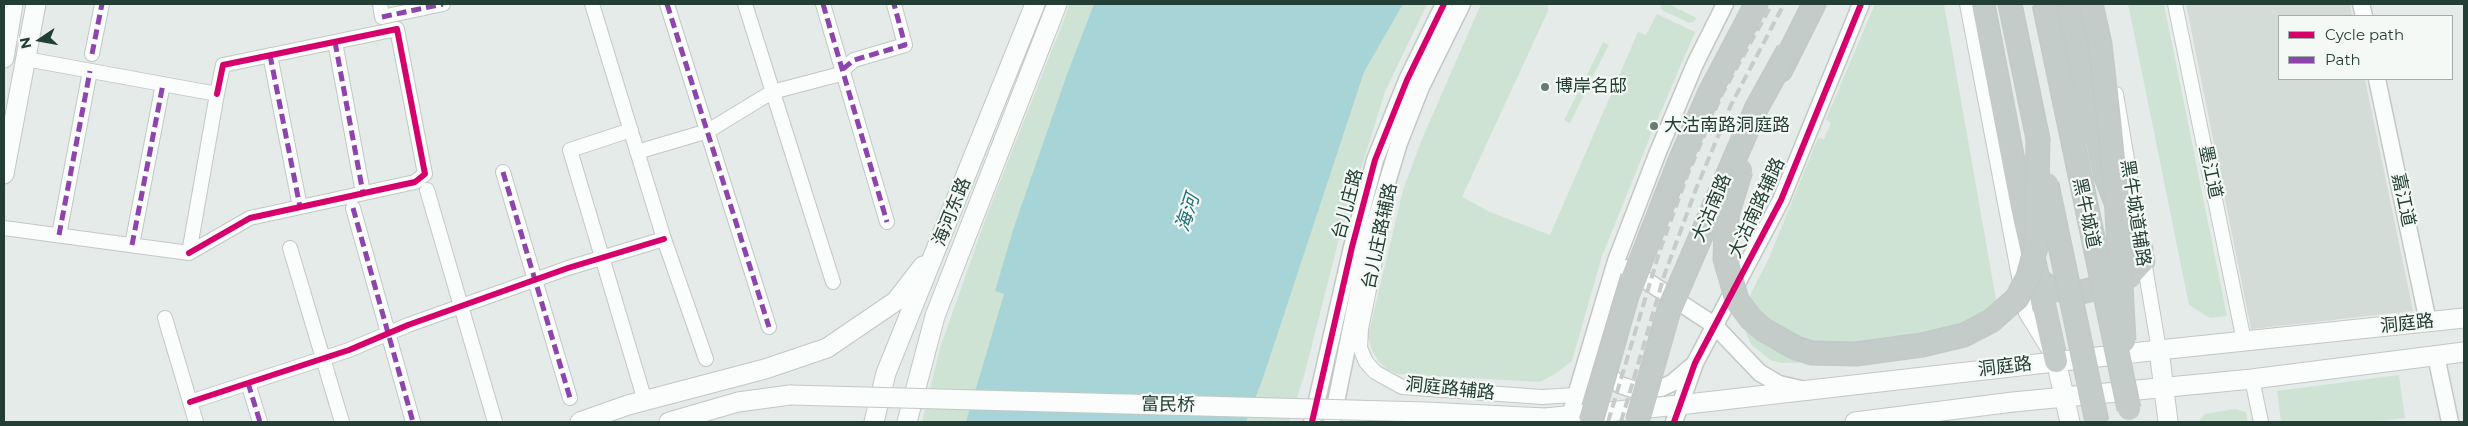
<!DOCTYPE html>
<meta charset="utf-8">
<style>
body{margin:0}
#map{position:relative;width:2468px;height:426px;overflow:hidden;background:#e5ebe8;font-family:Montserrat,sans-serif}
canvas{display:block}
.frame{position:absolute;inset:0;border:5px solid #233e34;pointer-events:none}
.legend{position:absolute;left:2278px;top:15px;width:175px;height:65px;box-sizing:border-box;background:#f4f9f6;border:1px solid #a0aea8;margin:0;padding:6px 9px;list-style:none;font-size:15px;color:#233e34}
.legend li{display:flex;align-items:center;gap:10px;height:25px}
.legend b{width:25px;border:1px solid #a0aea8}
.north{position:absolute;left:15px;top:15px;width:50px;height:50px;-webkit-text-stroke:4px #f4f9f6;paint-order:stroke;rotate:258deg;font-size:14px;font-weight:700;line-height:20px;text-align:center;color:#233e34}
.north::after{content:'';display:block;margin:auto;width:18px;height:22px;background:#233e34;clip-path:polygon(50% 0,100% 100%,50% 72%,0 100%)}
</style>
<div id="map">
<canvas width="2468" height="426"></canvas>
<div class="frame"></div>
<ul class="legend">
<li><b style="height:6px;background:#d6006c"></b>Cycle path</li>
<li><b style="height:6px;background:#8e44ad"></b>Path</li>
</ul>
<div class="north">N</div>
</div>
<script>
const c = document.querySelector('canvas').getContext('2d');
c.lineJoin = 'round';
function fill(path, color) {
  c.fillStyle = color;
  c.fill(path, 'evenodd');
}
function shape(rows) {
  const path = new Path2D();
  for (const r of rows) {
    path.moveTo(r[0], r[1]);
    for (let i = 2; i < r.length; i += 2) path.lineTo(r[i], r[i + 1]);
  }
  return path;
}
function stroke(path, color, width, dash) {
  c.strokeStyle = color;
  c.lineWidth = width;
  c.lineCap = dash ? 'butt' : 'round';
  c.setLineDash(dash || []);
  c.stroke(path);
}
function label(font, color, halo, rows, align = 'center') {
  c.font = font + ' Montserrat,"Noto Sans SC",sans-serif';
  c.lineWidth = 4.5;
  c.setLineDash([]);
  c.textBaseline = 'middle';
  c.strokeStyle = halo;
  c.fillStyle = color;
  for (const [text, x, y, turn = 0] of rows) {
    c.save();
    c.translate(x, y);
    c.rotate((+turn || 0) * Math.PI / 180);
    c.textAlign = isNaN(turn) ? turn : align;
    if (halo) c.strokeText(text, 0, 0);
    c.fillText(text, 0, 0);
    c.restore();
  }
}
fill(shape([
 [2186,4,2350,4,2352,16,2279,16,2279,79,2365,79,2413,311,2251,329]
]), '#d3dcd7');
fill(shape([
 [1070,4,1427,4,1385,92,1339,239,1304,376,1289,422,922,422,940,348,987,215],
 [1481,4,1548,5,1548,11,1462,197,1490,212,1550,235,1638,32,1646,35,1657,14,1695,32,1656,123,1650,121,1646,129,1652,132,1602,256,1572,361,1555,374,1540,382,1398,374,1388,370,1379,362,1372,350,1368,336,1403,190,1422,139],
 [1662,4,1668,4,1693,16,1696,18,1695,21,1689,23,1664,11,1660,8],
 [1875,4,1944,4,1997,305,1992,312,1952,330,1795,363,1781,363,1770,360,1751,344,1746,333,1745,313,1752,291,1769,258,1818,138,1824,139,1831,123,1826,119],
 [2128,4,2164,4,2227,316,2210,318,2189,305],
 [1603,42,1609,45,1589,83,1584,81],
 [1581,86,1587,89,1570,123,1564,120],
 [2399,375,2405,418,2372,422,2281,422,2277,391],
 [2235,409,2246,412,2248,422,2198,422,2205,414]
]), '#cfe3d4');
fill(shape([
 [1094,4,1403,4,1364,72,1263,378,1246,422,966,422,1004,294,995,291,1014,227,1066,77]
]), '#a7d5d7');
const minor = shape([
 [380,4,382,17,443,4],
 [592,4,664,239,706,359],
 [667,4,769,327],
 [745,4,833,282],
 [823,4,887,222],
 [1967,4,2026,313,2047,347],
 [2175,4,2244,341],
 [335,42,363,193],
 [92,54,102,4],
 [270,55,300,207],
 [2116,94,2159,350],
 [631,130,570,150,645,401],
 [637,152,708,131,772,92,837,75,854,60,905,45,894,4],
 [503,172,570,398],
 [427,190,495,422],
 [353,208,413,422],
 [1384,215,1361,329,1360,348,1366,362,1375,372,1402,387,1542,397,1575,395],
 [4,228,189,253,217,94,26,59],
 [59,235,90,71],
 [132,245,163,84],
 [290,248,342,422],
 [189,253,250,218,415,182,425,174,397,29,223,65,217,94],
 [165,318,196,422],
 [2252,379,2261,422],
 [248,383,260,422],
 [190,402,349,350,408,325,568,268,664,239]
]);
const tertiary = shape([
 [2361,4,2364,16],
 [2377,79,2428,322],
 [1627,268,1714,325,1760,373,1779,384,1801,389],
 [2436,356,2450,422],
 [1603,364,1611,377,1620,385,1636,390,1661,388,1672,383,1692,366],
 [1312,422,1352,247,1375,160,1407,80,1444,4],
 [1332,422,1367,249,1399,143,1421,87,1462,4],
 [1568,422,1616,261,1658,152,1695,64,1725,4],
 [1674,422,1695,363,1781,200,1861,4]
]);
const secondary = shape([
 [4,58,13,4],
 [4,174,36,4],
 [2159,350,2168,422],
 [2056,361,2070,422],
 [1545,418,1679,405,2159,350,2464,318],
 [580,422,628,405,765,369,827,348,896,301,923,266],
 [669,422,738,402,790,395],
 [874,422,886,373,1035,4],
 [907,422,935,316,1057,4],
 [1855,422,2013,402,2252,379,2464,352]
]);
const trunk = shape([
 [1983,4,2022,207,2056,361],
 [2010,4,2038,139],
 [2069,4,2106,177,2122,218,2141,249],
 [1748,20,1756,4],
 [1781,70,1814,4],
 [2037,278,2051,289,2082,292,2111,284,2129,276,2143,261]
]);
stroke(minor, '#c2c8c5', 16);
stroke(tertiary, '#c2c8c5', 19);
stroke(secondary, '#c1c8c5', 21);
stroke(trunk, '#c1cac7', 25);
stroke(minor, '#fbfcfc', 14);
stroke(tertiary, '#fbfcfc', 16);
stroke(secondary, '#fbfcfc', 19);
stroke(trunk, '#c4ccca', 22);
stroke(shape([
 [1608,422,1659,253,1687,176,1721,96,1772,4],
 [1621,422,1664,276,1696,189,1731,105,1784,4]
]), '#c7ccc9', 4, [10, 5]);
const secondaryBridge = shape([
 [790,395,1426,412,1545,418]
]);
const trunkBridge = shape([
 [2044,4,2129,409],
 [2091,4,2100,44,2108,116,2116,194,2124,341],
 [1741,170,1728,212,1726,227,1725,259,1737,300,1751,319,1764,330,1796,348,1812,353,1856,354,1922,345,1964,335,1991,321,2017,298,2028,277,2036,247,2038,139],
 [2047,184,2097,422],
 [1591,422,1627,296,1679,163,1710,92,1748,20],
 [1637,422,1669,310,1757,107,1788,51]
]);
stroke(secondaryBridge, '#c1c8c5', 21, []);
stroke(trunkBridge, '#c1cac7', 25, []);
stroke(secondaryBridge, '#fbfcfc', 19);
stroke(trunkBridge, '#c4ccca', 22);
stroke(shape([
 [667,4,769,327],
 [823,4,887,222],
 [382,17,443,4],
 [335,42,363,193],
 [92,54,102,4],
 [270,55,300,207],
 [843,69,854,60,905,45,894,4],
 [503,172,570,398],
 [353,208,413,422],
 [59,235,90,71],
 [132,245,163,84],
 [248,383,260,422]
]), '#8e44ad', 5, [10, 5]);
stroke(shape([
 [189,253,250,218,415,182,425,174,397,29,223,65,217,94],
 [190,402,349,350,408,325,568,268,664,239],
 [1312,422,1352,247,1375,160,1407,80,1444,4],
 [1674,422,1695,363,1781,200,1861,4]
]), '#d6006c', 6);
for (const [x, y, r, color] of [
 [1545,87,5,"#677b73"],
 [1654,126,5,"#677b73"]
]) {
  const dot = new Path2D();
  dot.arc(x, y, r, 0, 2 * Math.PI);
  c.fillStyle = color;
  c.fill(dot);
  stroke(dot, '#f4f9f6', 2);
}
label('18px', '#233e34', '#f4f9f6', [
 ["博岸名邸",1555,87],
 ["大沽南路洞庭路",1664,126]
], 'left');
label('18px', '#233e34', '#f4f9f6', [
 ["墨江道",2210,172,78],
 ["嘉江道",2403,200,78],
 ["台儿庄路",1348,204,-75],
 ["大沽南路",1712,208,-67],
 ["大沽南路辅路",1757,208,-65],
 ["海河东路",952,212,-68],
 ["黑牛城道",2086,213,78],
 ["黑牛城道辅路",2135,213,81],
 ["台儿庄路辅路",1380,236,-78],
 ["洞庭路",2407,324,-6],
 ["洞庭路",2005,367,-7],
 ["洞庭路辅路",1450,389,6],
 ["富民桥",1168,405,1]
]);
label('italic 19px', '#1f7178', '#f4f9f6', [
 ["海河",1188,213,-72]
]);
</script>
